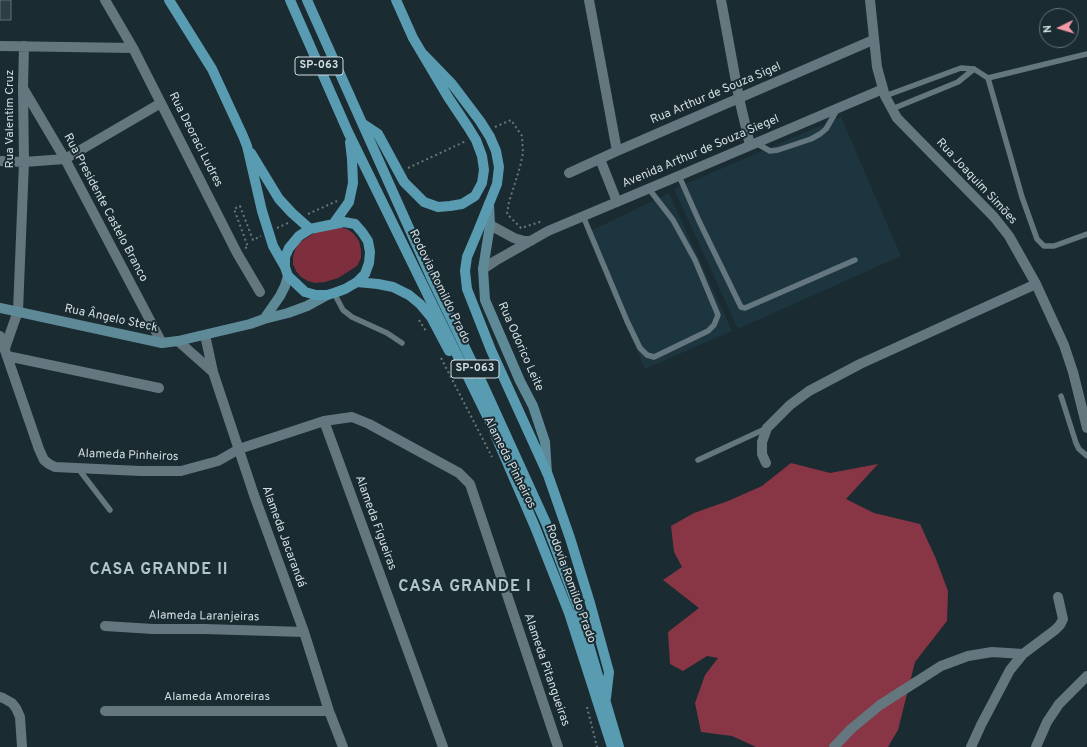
<!DOCTYPE html>
<meta charset="utf-8">
<style>
body{margin:0}
#map{position:relative;width:1087px;height:747px;overflow:hidden;background:#1a2b31;font-family:Overpass,sans-serif}
canvas{display:block}
.north{position:absolute;left:1039px;top:8px;width:40px;height:40px;box-sizing:border-box;background:#1a2b31;border:1px solid #647277;border-radius:50%;rotate:265deg;font-size:11px;font-weight:700;line-height:16px;text-align:center;color:#d2dde1}
.north::after{content:'';display:block;margin:auto;width:14px;height:18px;background:#f49aa5;clip-path:polygon(50% 0,100% 100%,50% 72%,0 100%)}
</style>
<div id="map">
<canvas width="1087" height="747"></canvas>
<div class="north">N</div>
</div>
<script>
const c = document.querySelector('canvas').getContext('2d');
c.lineJoin = 'round';
function fill(path, color) {
  c.fillStyle = color;
  c.fill(path, 'evenodd');
}
function shape(rows) {
  const path = new Path2D();
  for (const r of rows) {
    path.moveTo(r[0], r[1]);
    for (let i = 2; i < r.length; i += 2) path.lineTo(r[i], r[i + 1]);
  }
  return path;
}
function stroke(path, color, width, dash) {
  c.strokeStyle = color;
  c.lineWidth = width;
  c.lineCap = dash ? 'butt' : 'round';
  c.setLineDash(dash || []);
  c.stroke(path);
}
function label(font, color, halo, rows, align = 'center') {
  c.font = font + ' Overpass,sans-serif';
  c.lineWidth = 4;
  c.setLineDash([]);
  c.textBaseline = 'middle';
  c.strokeStyle = halo;
  c.fillStyle = color;
  for (const [text, x, y, turn = 0] of rows) {
    c.save();
    c.translate(x, y);
    c.rotate((+turn || 0) * Math.PI / 180);
    c.textAlign = isNaN(turn) ? turn : align;
    if (halo) c.strokeText(text, 0, 0);
    c.fillText(text, 0, 0);
    c.restore();
  }
}
fill(shape([
 [841,117,901,256,738,329,674,189],
 [669,193,732,331,645,369,586,233]
]), '#1d353e');
fill(shape([
 [339,227,347,229,354,234,359,241,361,250,361,258,357,266,338,278,325,282,315,283,308,281,301,277,296,271,293,264,293,257,295,250,299,243,311,235,326,228]
]), '#7e2e3d');
fill(shape([
 [791,463,830,473,878,464,846,499,874,513,920,524,936,559,948,591,947,621,915,662,898,730,888,747,756,747,732,736,701,732,695,703,705,675,718,658,707,656,683,671,670,664,668,632,699,608,663,580,682,567,674,552,671,526,694,513,728,501,762,486]
]), '#883645');
const building = shape([
 [0,0,11,0,11,20,0,20,0,0]
]);
fill(building, '#2d3f45');
stroke(building, '#5f7279', 1);
stroke(shape([
 [495,127,511,120,522,136,523,153,520,167,509,202,507,214,521,228,540,222,542,224],
 [408,168,466,141],
 [308,214,337,201],
 [277,228,288,223],
 [245,248,248,247,234,209,240,206,253,240,261,236],
 [419,320,426,331],
 [441,358,492,457],
 [587,707,597,747]
]), '#68777c', 2, [2, 3]);
stroke(shape([
 [988,78,1087,54],
 [885,96,961,68,974,69,988,78,1022,197,1037,239,1044,246,1054,246,1087,234],
 [892,109,958,82,974,69],
 [756,143,770,151,778,150,811,139,820,134,826,129,837,110],
 [679,176,699,221,741,307,745,308,855,260],
 [583,216,627,321,640,348,647,355,654,357,708,331,714,325,718,315,695,260,673,220,649,189],
 [334,293,343,310,352,317,387,333,402,343],
 [1061,396,1076,443,1079,449,1087,456],
 [698,460,767,428],
 [77,467,110,510]
]), '#64777e', 5.5);
stroke(shape([
 [105,0,133,48,237,253,260,292],
 [589,0,617,151],
 [721,0,739,98,750,145],
 [870,0,877,67,885,96,892,109,897,118,994,217,1009,236,1036,284,1064,345,1073,372,1087,428],
 [0,46,133,48],
 [23,88,65,159,162,343],
 [600,159,617,202],
 [0,161,24,162,65,159,161,103],
 [569,173,617,151,873,40],
 [490,225,514,238,524,241,531,241],
 [483,269,495,261,548,231,662,183,883,89],
 [205,335,213,372,254,495,304,632,329,711,343,747],
 [0,336,39,449,44,460,49,464,55,467,140,471,181,471,218,461,239,449,324,421,352,417,369,424,459,473,470,484,558,747],
 [178,341,213,372],
 [5,348,18,311,24,162,23,88,24,46],
 [7,356,159,388],
 [324,421,443,747],
 [766,463,762,454,762,442,767,428,790,405,809,391,860,364,1036,284],
 [105,626,153,629,204,629,304,632],
 [0,697,3,698,12,703,16,708,20,717,22,747],
 [105,711,329,711],
 [834,747,851,729,880,705,941,666,968,656,992,652,1023,654],
 [971,747,981,725,1010,670,1023,654,1055,630,1060,625,1063,619,1058,597],
 [1036,747,1047,722,1059,704,1087,676]
]), '#64777e', 10);
stroke(shape([
 [489,204,490,225,483,269,485,300,520,381,533,406,545,442,547,473],
 [0,308,162,343,178,341,250,324,264,319,288,313,307,306,327,295],
 [264,319,280,296,285,286,288,276]
]), '#5e8a98', 10);
stroke(shape([
 [169,0,212,69,243,136,247,146,262,211,273,246,285,267],
 [290,0,348,132,488,418,535,527,569,613,612,747],
 [307,0,430,275,484,387,546,523,578,608,619,747],
 [423,54,452,84,480,121,490,137,496,151,499,167,497,184,478,231,467,257,465,271,467,289,491,350,548,475,570,538,590,603,609,672,606,698],
 [363,124,378,134,404,182,424,202,438,207,450,206,462,204,475,196,482,183,484,170,482,156,476,140,468,127,448,97,413,38,396,0],
 [251,153,279,199,292,213,310,229],
 [344,222,355,224,362,232,368,241,370,252,369,263,365,274,357,282,345,289,334,293,327,295,316,295,305,292,288,276,285,267,285,257,289,248,299,236,310,229,344,222],
 [334,223,349,202,353,183,352,159,350,142],
 [357,282,378,284,393,287,409,295,420,304,431,317,449,351]
]), '#599cb2', 10);
for (const [x, y, w] of [
 [319,66,48],
 [475,369,48]
]) {
  const box = new Path2D();
  box.roundRect(x - w / 2, y - 9, w, 18, 3);
  c.fillStyle = '#1a2b31';
  c.fill(box);
  stroke(box, '#d2dde1', 1);
}
label('bold 11px', '#d2dde1', null, [
 ["SP-063",319,66],
 ["SP-063",475,369]
]);
label('12px', '#d2dde1', '#1a2b31', [
 ["Rua Arthur de Souza Sigel",716,94,-23],
 ["Rua Valentim Cruz",11,119,-90],
 ["Rua Deoraci Ludres",195,140,63],
 ["Avenida Arthur de Souza Siegel",701,152,-23],
 ["Rua Joaquim Simões",976,182,47],
 ["Rua Presidente Castelo Branco",105,208,62],
 ["Rodovia Romildo Prado",439,287,64],
 ["Rua Ângelo Steck",111,319,12],
 ["Rua Odorico Leite",520,347,66],
 ["Alameda Pinheiros",128,456,2],
 ["Alameda Pinheiros",509,463,63],
 ["Alameda Figueiras",375,523,70],
 ["Alameda Jacarandá",283,537,70],
 ["Rodovia Romildo Prado",570,584,70],
 ["Alameda Laranjeiras",204,617,1],
 ["Alameda Pitangueiras",546,670,71],
 ["Alameda Amoreiras",217,698]
]);
c.letterSpacing = '1px';
label('bold 16px', '#b0c5cc', '#1a2b31', [
 ["CASA GRANDE II",159,571],
 ["CASA GRANDE I",465,588]
]);
c.letterSpacing = '0px';
</script>
